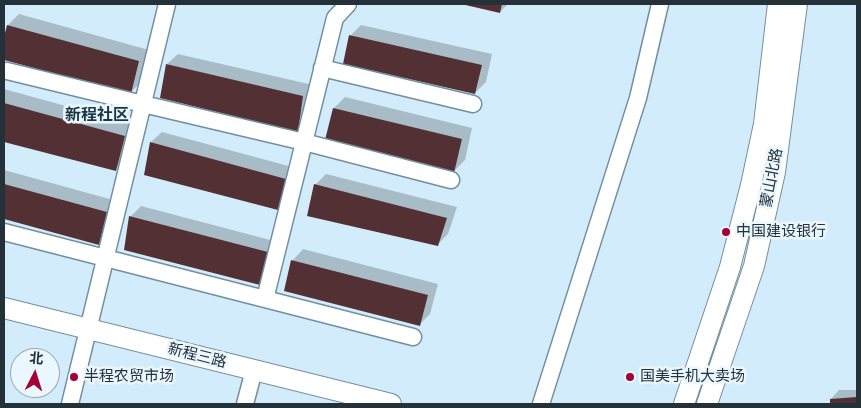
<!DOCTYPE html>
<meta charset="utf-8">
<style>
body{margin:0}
#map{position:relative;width:861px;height:408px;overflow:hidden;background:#d3ecfb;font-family:"Fira Sans","Noto Sans SC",sans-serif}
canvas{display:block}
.frame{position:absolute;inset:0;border:5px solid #253139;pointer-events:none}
.north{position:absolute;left:10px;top:348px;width:50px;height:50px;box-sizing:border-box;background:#eaf7ff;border:1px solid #9ba8b0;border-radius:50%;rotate:5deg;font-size:14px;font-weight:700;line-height:20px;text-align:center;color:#253139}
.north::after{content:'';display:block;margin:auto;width:18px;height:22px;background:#a10134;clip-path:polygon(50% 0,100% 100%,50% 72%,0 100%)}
</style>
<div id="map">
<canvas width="861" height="408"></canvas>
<div class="frame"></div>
<div class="north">北</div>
</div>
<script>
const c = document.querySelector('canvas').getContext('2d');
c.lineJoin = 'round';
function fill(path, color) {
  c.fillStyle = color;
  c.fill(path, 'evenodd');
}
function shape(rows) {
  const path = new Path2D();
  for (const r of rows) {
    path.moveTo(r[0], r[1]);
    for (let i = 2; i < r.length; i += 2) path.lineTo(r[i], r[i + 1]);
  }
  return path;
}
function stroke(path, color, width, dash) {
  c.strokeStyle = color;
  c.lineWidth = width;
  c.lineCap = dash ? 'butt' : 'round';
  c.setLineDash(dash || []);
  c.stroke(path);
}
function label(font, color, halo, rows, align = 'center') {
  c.font = font + ' "Fira Sans","Noto Sans SC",sans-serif';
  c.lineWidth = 5;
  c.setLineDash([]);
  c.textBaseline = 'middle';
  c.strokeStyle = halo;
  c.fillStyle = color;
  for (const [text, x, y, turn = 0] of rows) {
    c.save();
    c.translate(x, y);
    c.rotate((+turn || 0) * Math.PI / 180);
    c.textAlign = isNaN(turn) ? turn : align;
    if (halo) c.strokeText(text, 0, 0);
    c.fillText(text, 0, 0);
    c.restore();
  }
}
fill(shape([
 [463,4,508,4,500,12],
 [19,14,149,50,141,82,130,93,4,58,4,42,8,25],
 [361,25,492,54,486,82,475,93,351,35],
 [178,54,313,85,308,119,297,130,167,64],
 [4,89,135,125,126,159,115,169,4,140],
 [345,97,472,128,465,160,454,171,327,139,334,108],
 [162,132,296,168,288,198,277,209,151,142],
 [4,170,117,201,110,232,99,243,4,218],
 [326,174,457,207,448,234,437,245,315,185],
 [141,206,278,242,271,273,260,284,130,217],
 [303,249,438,284,430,314,419,325,285,290,293,260],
 [839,390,857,390,857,404,831,404,831,399]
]), '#0003');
fill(shape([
 [461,4,502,4,500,13],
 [7,25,139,61,131,94,4,60,4,37],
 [349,35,482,65,475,94,343,64],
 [166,64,303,96,298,132,160,98],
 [4,103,125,136,116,171,4,142],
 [333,108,462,139,454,173,325,140],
 [150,142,286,179,278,210,144,175],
 [4,184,107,212,99,245,4,219],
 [314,184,447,218,438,246,307,216],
 [129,216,268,252,260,285,124,250],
 [291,260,428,295,420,326,284,291],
 [857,397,857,404,830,404,830,399]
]), '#533033');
const minor = shape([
 [322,68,473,104],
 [7,71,143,104,304,142,451,180],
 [4,232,413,337],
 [265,299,335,18,348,4],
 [70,404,167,4],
 [245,404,254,370],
 [541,404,638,98,660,4]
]);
const major = shape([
 [4,308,391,404],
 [684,404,730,267,751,185,764,124,778,4],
 [707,404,754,266,775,172,797,4]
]);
stroke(minor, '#728fa1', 19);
stroke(major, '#728fa1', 22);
stroke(minor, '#fff', 16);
stroke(major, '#fff', 20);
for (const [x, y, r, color] of [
 [726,232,5,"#a10134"],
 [74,377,5,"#a10134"],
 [630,377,5,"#a10134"]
]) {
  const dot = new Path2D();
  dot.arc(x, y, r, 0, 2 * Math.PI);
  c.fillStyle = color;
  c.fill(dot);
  stroke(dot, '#eaf7ff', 2);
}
label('15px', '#253139', '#eaf7ff', [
 ["蒙山北路",772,178,-79],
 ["新程三路",197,356,14]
]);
label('15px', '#253139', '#eaf7ff', [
 ["中国建设银行",736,232],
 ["半程农贸市场",84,377],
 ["国美手机大卖场",640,377]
], 'left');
label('bold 16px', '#1a3444', '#eaf7ff', [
 ["新程社区",97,116]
]);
</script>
